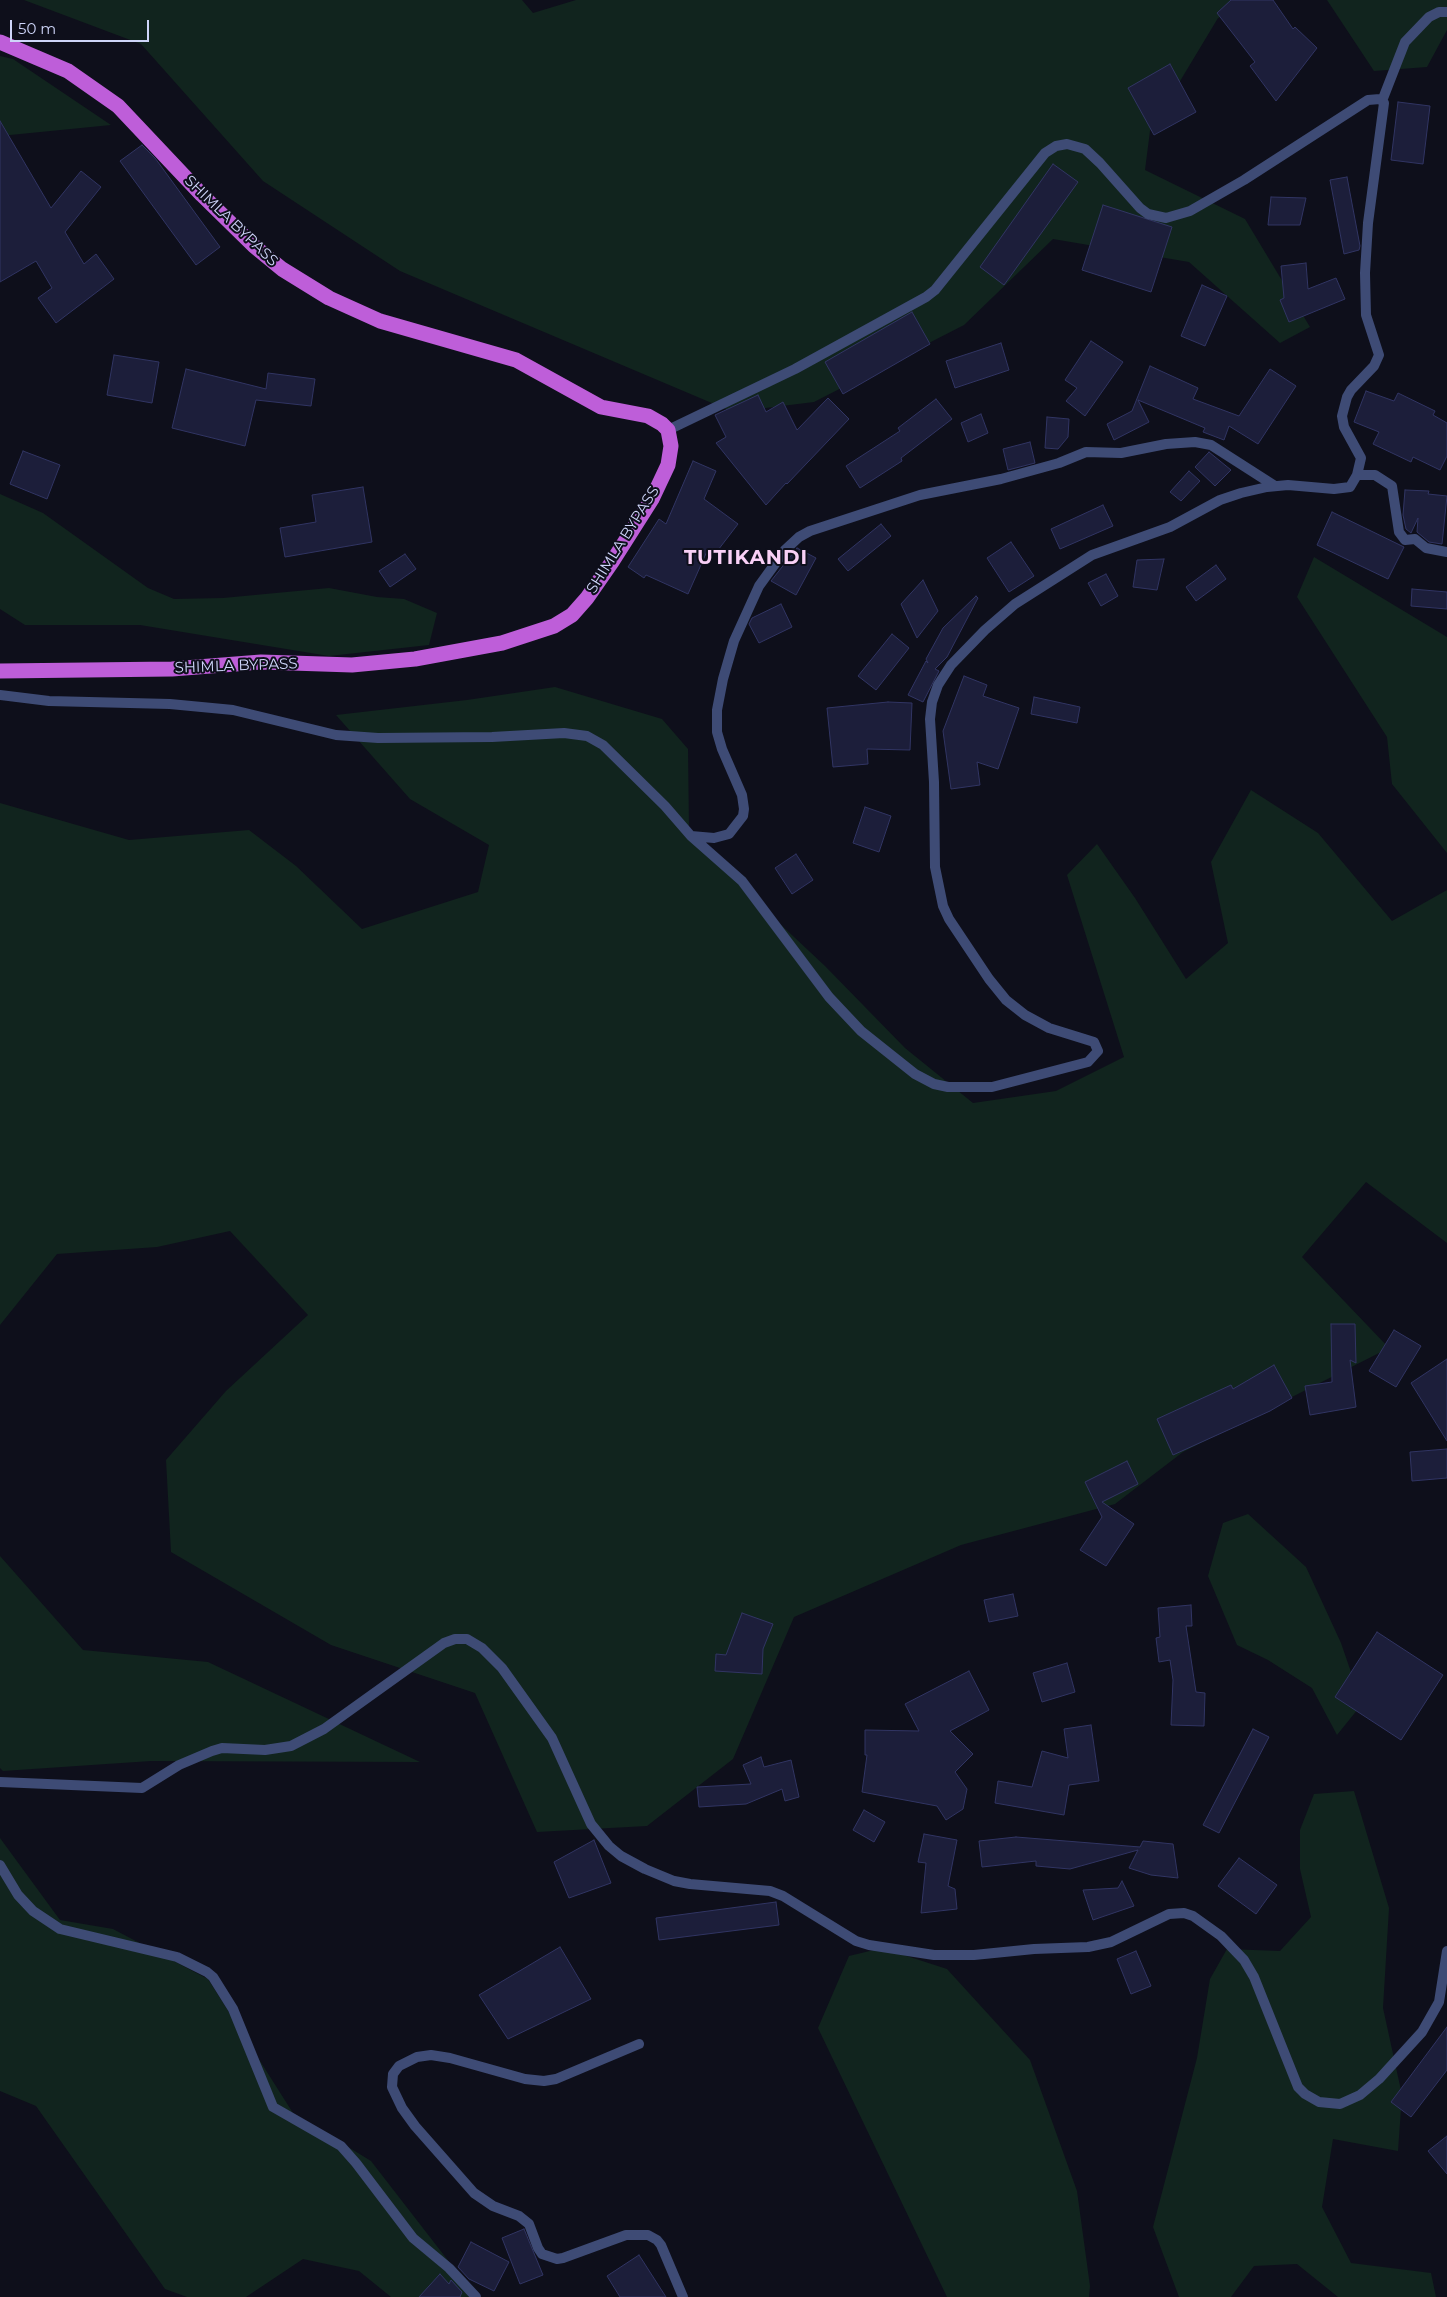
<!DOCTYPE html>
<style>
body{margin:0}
#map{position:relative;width:1447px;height:2297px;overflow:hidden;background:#0e0f1b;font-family:Montserrat,sans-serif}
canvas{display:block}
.scale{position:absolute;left:10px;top:20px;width:139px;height:22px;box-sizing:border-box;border:2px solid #ced5f9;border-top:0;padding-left:6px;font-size:15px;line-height:18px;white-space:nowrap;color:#ced5f9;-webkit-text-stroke:4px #0e0f1b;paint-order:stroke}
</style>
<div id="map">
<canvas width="1447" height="2297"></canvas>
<div class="scale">50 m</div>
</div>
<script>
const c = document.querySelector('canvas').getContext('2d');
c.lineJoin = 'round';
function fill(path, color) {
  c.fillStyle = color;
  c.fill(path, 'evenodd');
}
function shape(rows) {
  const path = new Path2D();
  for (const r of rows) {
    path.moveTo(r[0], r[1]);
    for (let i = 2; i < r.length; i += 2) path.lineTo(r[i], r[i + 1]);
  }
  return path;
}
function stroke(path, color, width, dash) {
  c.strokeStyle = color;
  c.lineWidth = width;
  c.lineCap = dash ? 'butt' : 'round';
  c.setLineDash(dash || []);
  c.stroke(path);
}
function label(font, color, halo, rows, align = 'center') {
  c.font = font + ' Montserrat,sans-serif';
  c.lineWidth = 4;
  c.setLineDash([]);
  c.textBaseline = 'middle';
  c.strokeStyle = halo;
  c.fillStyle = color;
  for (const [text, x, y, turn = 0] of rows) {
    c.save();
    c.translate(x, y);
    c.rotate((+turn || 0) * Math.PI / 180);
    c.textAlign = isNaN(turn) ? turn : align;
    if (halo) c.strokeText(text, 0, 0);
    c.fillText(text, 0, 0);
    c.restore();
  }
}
fill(shape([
 [24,0,522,0,533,13,576,0,1259,0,1218,18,1150,131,1145,170,1245,219,1310,327,1280,343,1189,262,1053,239,964,325,814,402,733,412,400,271,263,181,141,44],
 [1327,0,1447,0,1447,30,1427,67,1374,71],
 [0,56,13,59,111,125,0,136],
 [0,494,43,513,148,588,174,599,223,598,329,588,377,597,404,599,437,613,429,645,329,656,140,625,25,625,0,609],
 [1314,557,1447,637,1447,853,1392,784,1387,737,1297,597],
 [555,687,662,719,688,749,689,828,746,892,825,966,905,1048,973,1103,1056,1091,1124,1057,1067,875,1097,844,1135,898,1186,979,1228,943,1211,862,1251,790,1318,833,1392,921,1447,890,1447,1243,1366,1182,1302,1257,1389,1348,1183,1452,1115,1504,961,1545,794,1617,733,1759,647,1826,537,1832,475,1693,331,1645,171,1552,166,1460,226,1391,308,1315,230,1231,157,1247,57,1254,0,1325,0,803,129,840,249,830,296,866,362,929,478,892,489,845,410,799,336,715,467,700],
 [1248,1514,1306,1567,1341,1643,1362,1704,1337,1735,1312,1688,1268,1660,1237,1645,1208,1576,1223,1523],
 [0,1556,83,1650,208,1662,420,1762,151,1761,3,1771,0,1768],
 [1354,1791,1389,1908,1383,2008,1402,2095,1398,2151,1333,2139,1322,2207,1351,2263,1431,2273,1436,2297,1338,2297,1297,2264,1254,2266,1231,2297,1179,2297,1153,2227,1197,2058,1210,1979,1227,1949,1280,1951,1311,1917,1300,1869,1300,1830,1314,1794],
 [0,1838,60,1920,113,1929,208,1979,293,2113,371,2161,474,2294,474,2297,391,2297,359,2271,303,2259,246,2297,187,2297,165,2289,36,2106,0,2091],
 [882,1948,947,1969,1030,2060,1077,2191,1090,2286,1089,2297,947,2297,818,2028,849,1956]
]), '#11241e');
const building = shape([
 [1231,0,1273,0,1293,29,1295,27,1317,48,1276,101,1250,66,1255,62,1217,13,1231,0],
 [1170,64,1196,112,1154,135,1128,88,1170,64],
 [1398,102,1430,106,1423,164,1391,160,1398,102],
 [0,121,51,208,81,171,101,187,65,232,84,264,96,254,114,279,56,323,38,298,52,288,36,261,0,282,0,121],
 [142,145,155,158,220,247,196,265,120,161,142,145],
 [1053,164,1078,182,1004,285,980,267,1053,164],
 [1347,177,1360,246,1359,250,1344,254,1330,180,1347,177],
 [1271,197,1306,198,1300,225,1268,225,1271,197],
 [1103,205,1172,227,1151,292,1082,270,1103,205],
 [1306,263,1308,289,1336,278,1345,299,1289,322,1280,300,1284,298,1281,266,1306,263],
 [1202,285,1227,296,1205,346,1181,336,1202,285],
 [912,312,930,344,843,394,825,362,912,312],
 [1091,341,1123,362,1085,416,1066,401,1077,388,1065,380,1091,341],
 [1001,343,1009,370,955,388,946,361,1001,343],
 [114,355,159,362,152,403,107,395,114,355],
 [1150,366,1198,388,1193,399,1239,416,1270,369,1296,386,1258,444,1229,426,1224,440,1203,432,1205,428,1138,400,1149,422,1114,440,1107,424,1132,411,1150,366],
 [186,369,266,389,268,373,315,379,311,406,256,400,245,446,172,428,186,369],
 [1366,391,1394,401,1398,393,1435,411,1433,415,1447,423,1447,456,1440,470,1413,457,1411,462,1373,444,1379,432,1354,422,1366,391],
 [758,395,766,412,783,402,797,430,828,398,849,419,787,484,786,483,766,505,716,443,726,437,715,415,758,395],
 [936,399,952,419,901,458,902,461,860,488,846,466,900,431,898,428,936,399],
 [981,414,988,433,968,442,961,423,981,414],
 [1047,417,1069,419,1068,437,1058,449,1045,448,1047,417],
 [1030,442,1035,463,1008,470,1003,449,1030,442],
 [23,451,60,465,47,499,10,484,23,451],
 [1209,452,1231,470,1215,486,1195,467,1209,452],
 [693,461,716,471,704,499,738,524,715,554,708,549,688,594,646,575,644,578,628,567,659,519,666,524,693,461],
 [1189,471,1200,481,1181,501,1170,492,1189,471],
 [363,487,372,542,285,557,280,528,316,522,312,495,363,487],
 [1405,490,1429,491,1428,494,1447,496,1442,544,1429,542,1417,532,1418,518,1411,533,1406,529,1403,515,1405,490],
 [1103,505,1113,526,1060,549,1051,529,1103,505],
 [1332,512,1404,547,1388,579,1317,545,1332,512],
 [881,524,891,536,848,571,838,559,881,524],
 [1011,542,1034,576,1009,592,987,558,1011,542],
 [797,548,816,558,796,595,771,581,797,548],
 [405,554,416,569,390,587,379,571,405,554],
 [1164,559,1157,590,1133,587,1137,560,1164,559],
 [1216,565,1226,579,1196,601,1186,587,1216,565],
 [1106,574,1118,596,1101,606,1088,583,1106,574],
 [923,580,938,611,917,638,901,604,923,580],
 [1412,589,1447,592,1447,609,1411,606,1412,589],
 [976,596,978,598,947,657,935,669,939,671,923,702,908,695,926,661,928,663,926,659,943,628,976,596],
 [781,604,792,627,759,643,749,624,752,618,781,604],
 [892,634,909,648,876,690,858,676,892,634],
 [964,676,987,685,983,696,1019,708,998,769,977,762,980,785,951,789,943,731,964,676],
 [1034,697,1080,707,1077,723,1031,714,1034,697],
 [888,702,912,703,910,750,867,749,868,764,833,767,827,708,888,702],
 [865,807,891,816,879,852,853,843,865,807],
 [796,854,813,880,792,894,775,868,796,854],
 [1331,1324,1355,1324,1356,1363,1350,1360,1356,1407,1310,1415,1305,1386,1332,1382,1331,1324],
 [1394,1330,1421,1346,1396,1387,1369,1371,1394,1330],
 [1447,1359,1447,1441,1411,1383,1447,1359],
 [1274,1365,1292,1398,1270,1411,1173,1455,1157,1419,1231,1385,1233,1389,1274,1365],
 [1447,1449,1447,1478,1412,1481,1410,1452,1447,1449],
 [1127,1461,1138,1484,1102,1502,1134,1524,1106,1566,1080,1550,1102,1517,1085,1482,1127,1461],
 [1013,1594,1018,1616,989,1622,984,1600,1013,1594],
 [1191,1605,1192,1626,1186,1626,1196,1692,1205,1693,1204,1726,1171,1725,1173,1680,1170,1660,1159,1662,1156,1638,1160,1637,1158,1608,1191,1605],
 [742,1613,773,1624,763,1649,762,1674,715,1671,716,1654,726,1655,742,1613],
 [1377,1632,1443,1675,1401,1740,1335,1697,1377,1632],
 [1067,1663,1075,1692,1042,1702,1033,1673,1067,1663],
 [969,1671,989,1710,950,1731,973,1754,955,1772,967,1789,963,1809,946,1820,937,1806,862,1792,867,1755,865,1755,865,1730,919,1731,905,1704,969,1671],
 [1091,1725,1099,1781,1069,1785,1064,1815,995,1803,998,1781,1032,1787,1042,1751,1068,1758,1064,1729,1091,1725],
 [1253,1729,1269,1737,1219,1833,1203,1825,1253,1729],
 [761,1757,764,1767,791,1760,799,1797,785,1801,782,1789,746,1804,699,1807,697,1787,751,1784,743,1765,761,1757],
 [864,1810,885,1822,874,1842,853,1830,864,1810],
 [924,1834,957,1840,948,1886,955,1889,957,1909,921,1913,926,1863,918,1862,924,1834],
 [1016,1837,1140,1847,1143,1841,1173,1844,1178,1878,1151,1875,1129,1868,1138,1850,1070,1869,1036,1866,1036,1861,982,1867,979,1841,1016,1837],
 [594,1840,611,1883,569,1898,554,1862,594,1840],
 [1239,1858,1277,1885,1256,1914,1218,1886,1239,1858],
 [1122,1881,1134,1906,1093,1920,1083,1890,1118,1888,1122,1881],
 [776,1902,779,1925,659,1940,656,1918,776,1902],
 [560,1947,591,1999,508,2039,479,1995,560,1947],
 [1136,1951,1151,1986,1131,1994,1117,1959,1136,1951],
 [1447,2027,1447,2070,1411,2117,1391,2102,1447,2027],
 [1447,2136,1447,2174,1428,2151,1447,2136],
 [524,2229,543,2275,520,2284,502,2238,524,2229],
 [471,2242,509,2262,494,2291,469,2279,458,2267,471,2242],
 [639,2255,666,2297,620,2297,607,2276,639,2255],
 [440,2274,449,2284,451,2280,462,2292,460,2297,419,2297,440,2274]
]);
fill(building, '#1c1e3a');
stroke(building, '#313563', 1);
stroke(shape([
 [1382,101,1405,42,1429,17,1439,12,1447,12],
 [1357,475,1375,475,1392,486,1399,532,1405,540,1415,539,1426,548,1447,552],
 [0,695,49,701,170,704,233,710,336,735,378,738,492,737,564,733,587,736,603,745,665,806,691,836,742,881,829,997,861,1031,915,1074,934,1084,948,1087,992,1087,1088,1062,1098,1051,1094,1042,1049,1028,1025,1015,1006,1000,989,979,949,919,943,906,935,867,934,782,930,719,932,702,938,685,951,665,985,630,1015,604,1092,555,1170,527,1220,500,1241,493,1267,487,1288,485,1334,489,1350,487,1357,475,1361,458,1344,427,1342,416,1347,397,1351,390,1374,366,1379,355,1366,315,1365,273,1368,223,1384,103,1380,99,1368,100,1244,180,1190,211,1166,218,1148,214,1140,208,1100,163,1085,149,1067,144,1056,146,1045,153,935,290,926,297,795,369,668,430],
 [691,836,714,838,729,834,743,816,744,809,742,795,722,749,717,732,717,710,723,679,734,641,759,586,785,550,799,537,810,531,920,495,1001,479,1059,463,1086,452,1121,453,1166,444,1195,442,1211,445,1275,486],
 [0,1782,142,1788,179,1765,212,1751,222,1748,265,1750,291,1746,324,1729,444,1643,455,1639,467,1639,482,1648,502,1668,552,1738,591,1824,609,1846,621,1856,645,1869,674,1881,690,1884,770,1891,783,1896,856,1941,869,1945,934,1955,974,1955,1034,1949,1088,1947,1111,1942,1169,1914,1184,1913,1193,1916,1221,1936,1244,1960,1254,1977,1298,2087,1305,2094,1319,2102,1340,2104,1360,2095,1379,2079,1422,2032,1439,2002,1447,1951],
 [0,1865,18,1895,33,1911,60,1929,177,1957,207,1972,213,1977,233,2009,273,2107,341,2146,356,2163,413,2238,449,2268,476,2297],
 [639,2044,556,2079,544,2081,525,2079,450,2058,431,2055,417,2057,399,2066,393,2074,392,2087,402,2108,415,2126,474,2193,493,2206,519,2216,529,2224,538,2248,542,2254,557,2259,563,2258,626,2235,648,2235,657,2240,661,2245,683,2297]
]), '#3e4b75', 10);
stroke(shape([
 [0,42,68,71,118,106,202,195,254,246,282,269,329,298,380,321,516,360,601,407,648,416,662,424,668,430,671,446,668,465,652,499,612,562,587,598,572,615,554,626,502,643,415,659,352,665,261,662,172,669,0,671]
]), '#be5ed9', 15);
label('15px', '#ced5f9', '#0e0f1b', [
 ["SHIMLA BYPASS",231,221,44],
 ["SHIMLA BYPASS",623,540,-58],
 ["SHIMLA BYPASS",236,666,-2]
]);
c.letterSpacing = '1px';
label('bold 20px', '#f9d0f6', '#0e0f1b', [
 ["TUTIKANDI",746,558]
]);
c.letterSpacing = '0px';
</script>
